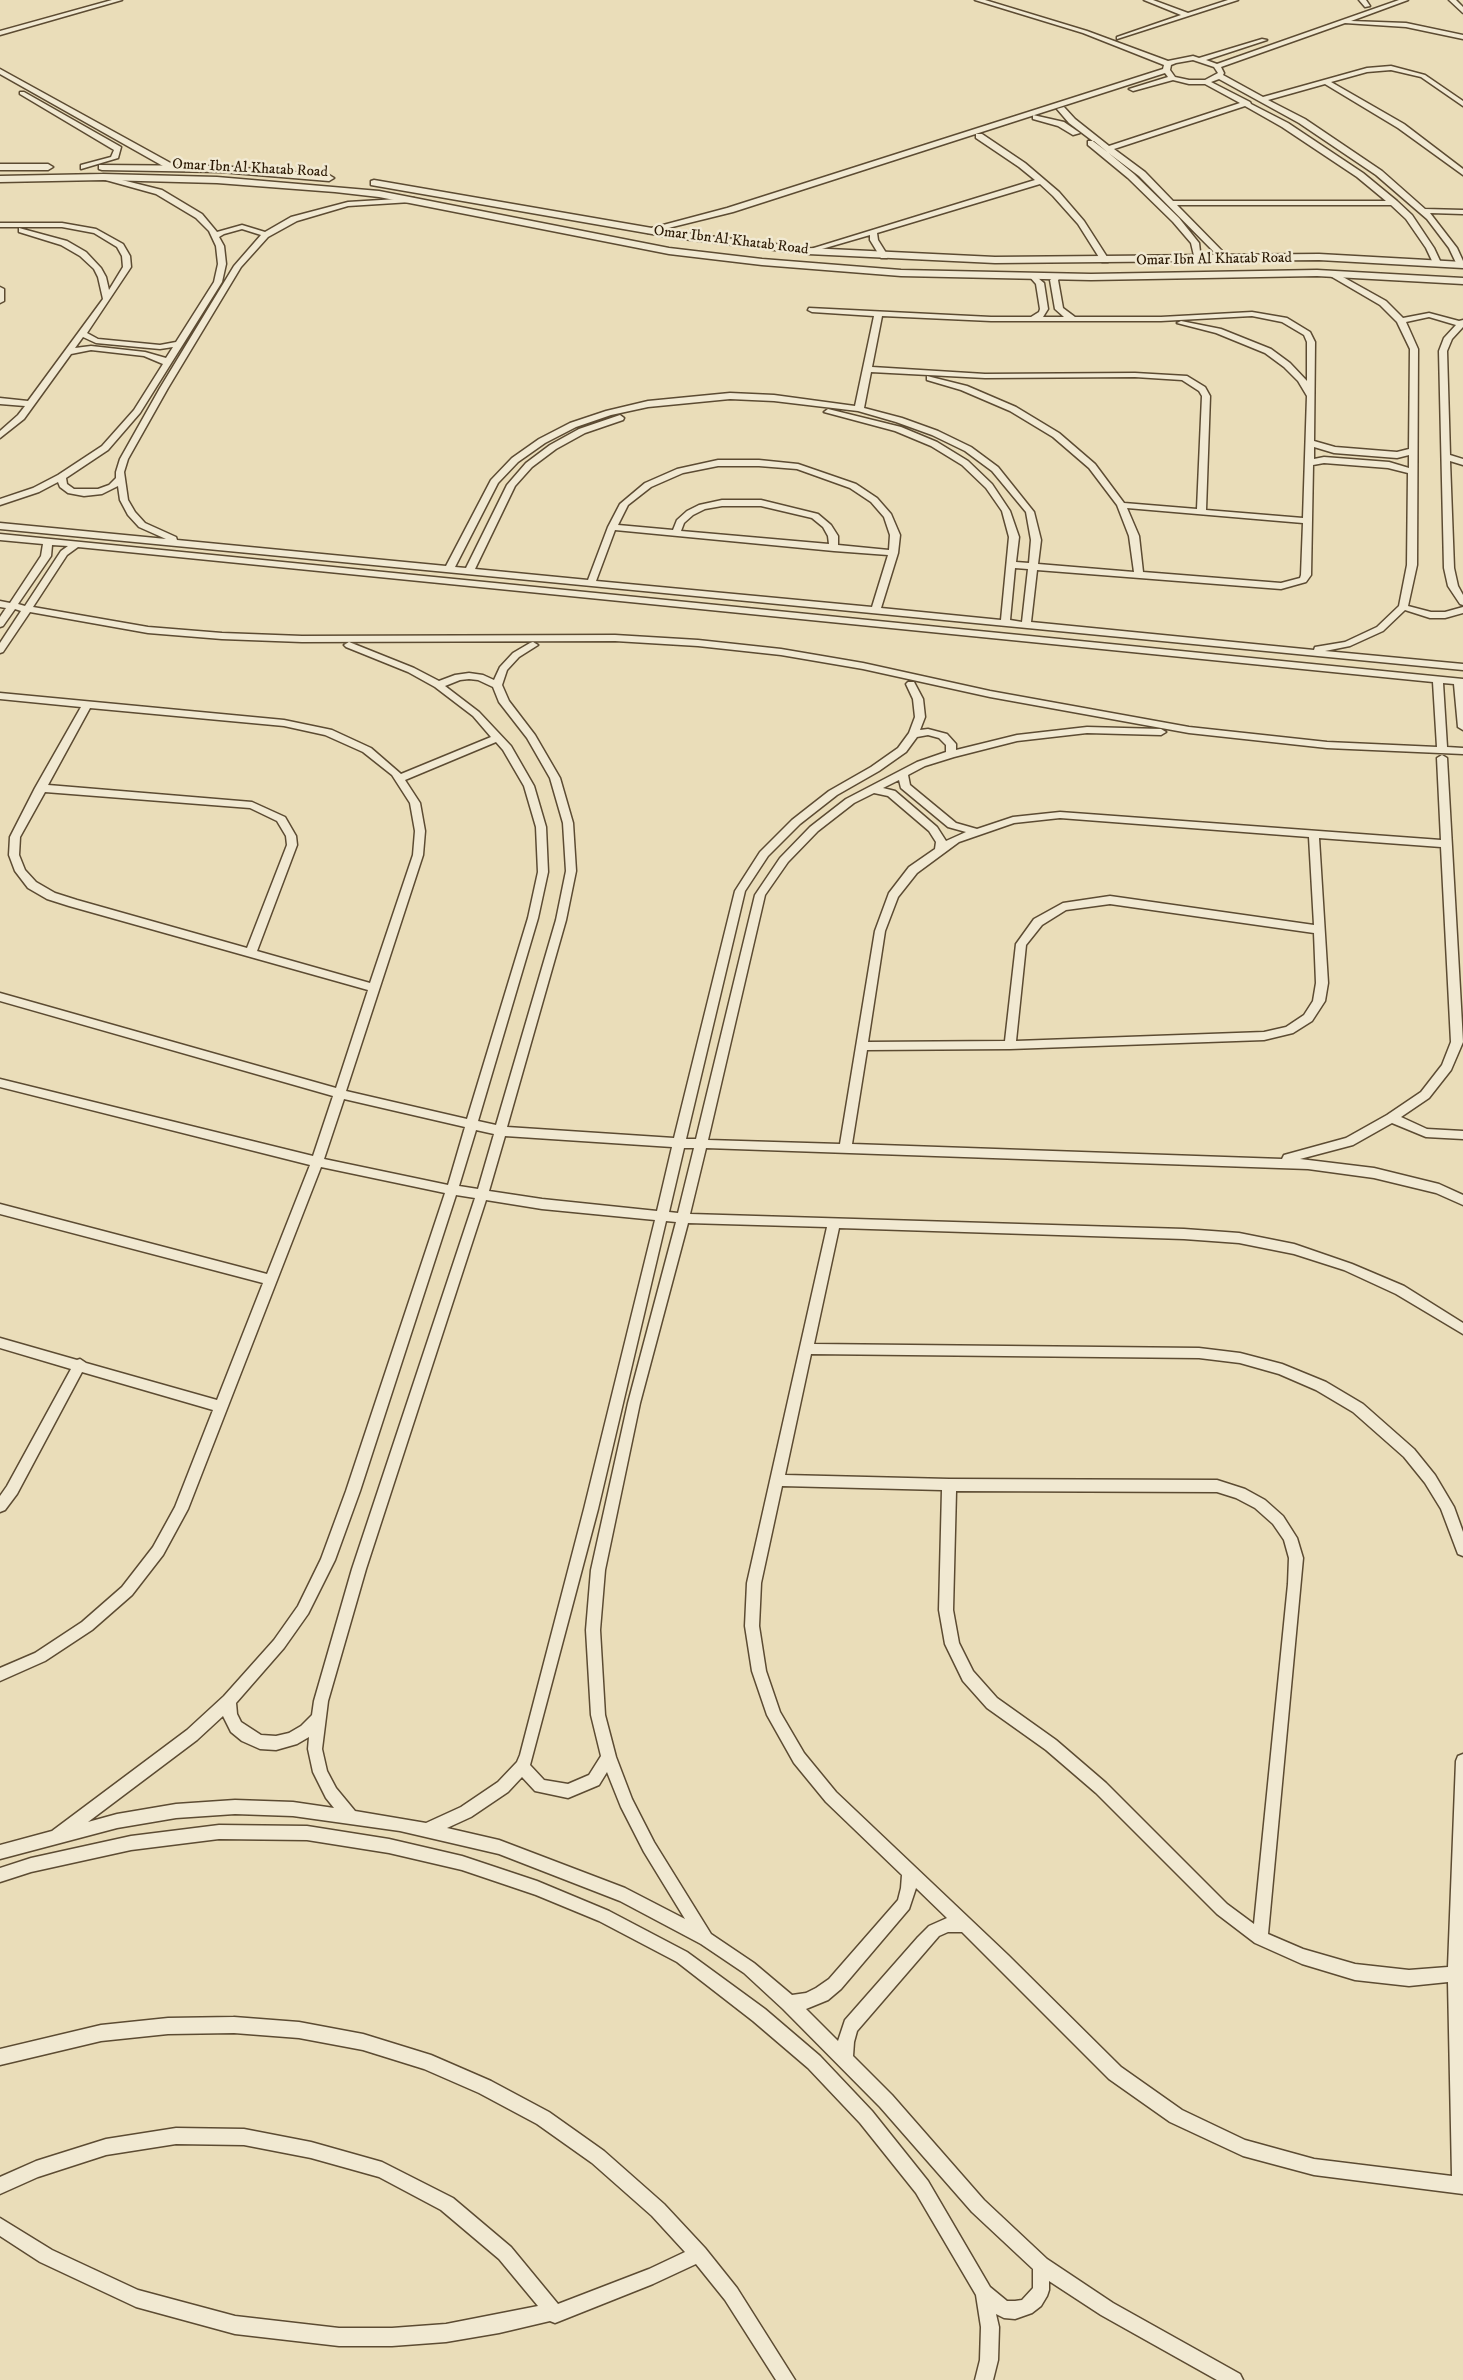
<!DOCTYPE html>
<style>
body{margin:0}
canvas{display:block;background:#eaddb9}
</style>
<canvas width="1463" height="2380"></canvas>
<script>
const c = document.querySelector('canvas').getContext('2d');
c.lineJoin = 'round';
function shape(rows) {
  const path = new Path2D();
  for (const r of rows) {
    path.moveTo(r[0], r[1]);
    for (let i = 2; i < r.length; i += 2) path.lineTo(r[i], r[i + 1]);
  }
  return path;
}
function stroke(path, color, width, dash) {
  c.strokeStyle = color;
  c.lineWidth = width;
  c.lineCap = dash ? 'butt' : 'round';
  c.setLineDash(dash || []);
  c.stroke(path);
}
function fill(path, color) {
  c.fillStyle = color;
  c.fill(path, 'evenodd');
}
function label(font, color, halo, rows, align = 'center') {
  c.font = font + ' "IM FELL DW Pica",serif';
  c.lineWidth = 5;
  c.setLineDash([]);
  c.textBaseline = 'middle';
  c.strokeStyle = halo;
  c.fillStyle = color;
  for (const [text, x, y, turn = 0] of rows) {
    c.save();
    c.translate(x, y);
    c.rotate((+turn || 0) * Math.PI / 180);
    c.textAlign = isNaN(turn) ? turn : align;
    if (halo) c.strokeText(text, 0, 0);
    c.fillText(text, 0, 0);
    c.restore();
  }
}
const minor = shape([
 [112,0,122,0,0,35,0,31,112,0],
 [975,0,985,0,1087,31,1168,61,1193,56,1199,58,1262,39,1267,40,1206,60,1217,64,1399,0,1408,0,1351,21,1406,23,1463,35,1463,39,1406,27,1345,23,1221,67,1224,73,1223,75,1263,97,1367,68,1391,66,1425,75,1463,101,1463,106,1421,77,1391,70,1367,72,1331,82,1404,124,1463,169,1463,175,1398,128,1325,84,1268,100,1305,119,1382,171,1425,209,1463,210,1463,214,1430,213,1457,248,1463,261,1463,267,1458,267,1449,248,1427,219,1376,175,1299,123,1219,79,1211,82,1250,102,1251,104,1288,123,1363,173,1397,201,1412,215,1434,248,1441,263,1434,265,1426,248,1406,219,1391,205,1177,205,1229,258,1222,260,1139,176,1069,123,1057,109,1064,107,1075,119,1109,146,1240,103,1205,84,1189,84,1173,80,1133,91,1129,89,1168,77,1165,73,733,212,648,233,648,229,727,208,1163,69,1164,65,1083,33,975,0],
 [1193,60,1214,67,1218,73,1205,80,1189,80,1175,77,1170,70,1171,65,1176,63,1193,60],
 [1245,106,1282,127,1357,177,1386,201,1173,201,1145,172,1114,149,1245,106],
 [1144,0,1153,0,1188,13,1228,0,1238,0,1117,39,1117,37,1181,15,1144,0],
 [1359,0,1366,0,1370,6,1365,7,1359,0],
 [1449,0,1456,0,1463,7,1463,13,1449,0],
 [0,69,176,166,177,168,170,170,0,74,0,69],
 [20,92,24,92,121,147,118,158,81,169,81,165,111,157,114,150,20,94,20,92],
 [1033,115,1064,122,1080,133,1073,135,1058,126,1033,119,1033,115],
 [976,134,982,134,1025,163,1059,192,1084,221,1109,260,1108,262,1102,262,1078,224,1053,196,1040,184,877,233,878,240,888,256,887,258,881,258,870,240,870,235,808,253,804,251,1035,180,1019,167,976,138,976,134],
 [1088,141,1094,141,1134,174,1179,218,1199,243,1201,260,1195,260,1191,243,1173,222,1128,178,1088,145,1088,141],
 [102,175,162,190,202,214,217,232,242,225,265,232,291,217,348,202,414,198,415,200,411,202,348,206,297,221,268,237,241,267,168,388,128,459,124,472,128,500,135,512,145,523,176,537,177,540,446,566,491,480,512,458,539,439,570,423,606,411,648,401,730,393,774,395,855,406,874,316,812,312,808,310,809,308,991,317,1031,317,1039,312,1040,309,1036,284,1029,276,1033,274,1044,283,1048,309,1043,317,1064,317,1055,309,1050,280,1058,274,1062,276,1058,280,1063,308,1075,317,1161,317,1252,312,1287,318,1310,332,1315,342,1314,441,1335,447,1397,452,1409,449,1410,349,1397,322,1380,305,1327,274,1334,272,1386,301,1403,318,1429,313,1459,321,1463,320,1463,327,1452,339,1447,351,1450,455,1463,459,1463,465,1450,461,1454,568,1458,586,1463,595,1463,605,1460,604,1448,586,1444,568,1439,351,1444,338,1456,325,1429,317,1406,322,1418,349,1417,565,1408,606,1431,612,1445,612,1463,607,1463,613,1445,618,1430,618,1405,610,1383,631,1350,646,1325,651,1463,664,1463,670,0,529,0,523,166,539,139,527,128,515,120,500,118,486,102,494,84,496,68,493,60,487,58,482,39,492,0,505,0,499,33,488,58,475,102,446,134,410,163,364,144,356,91,350,71,354,24,419,0,438,0,431,18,415,25,406,0,404,0,398,28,401,103,299,98,277,94,269,80,256,61,245,19,232,19,228,67,241,86,252,101,268,106,277,109,290,123,267,122,256,117,247,94,233,62,227,0,227,0,223,62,223,96,229,123,244,130,256,131,267,87,333,98,339,160,345,176,342,214,282,218,264,216,246,209,231,196,218,156,194,102,179,102,175],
 [242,229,261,235,234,266,160,388,120,459,116,472,116,478,109,485,98,489,74,489,67,484,66,478,108,450,140,413,222,282,226,264,224,246,219,237,224,234,242,229],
 [882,316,991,321,1161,321,1252,316,1282,322,1304,335,1307,342,1307,381,1290,363,1271,349,1221,329,1181,321,1177,323,1216,333,1265,353,1284,367,1298,381,1307,396,1303,518,1206,510,1210,396,1205,387,1187,376,1135,373,985,374,872,367,882,316],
 [83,337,96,343,160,349,173,347,166,358,145,352,91,346,75,348,83,337],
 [871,372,985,378,1135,377,1182,380,1199,391,1202,396,1197,509,1124,503,1095,464,1059,433,1016,407,967,386,927,376,927,380,961,390,1010,411,1053,437,1089,468,1117,505,1129,536,1134,572,1038,564,1041,540,1034,512,998,467,971,447,938,431,902,418,864,408,871,372],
 [730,399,774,401,858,411,896,422,932,435,965,451,992,471,1026,512,1031,540,1029,563,1016,562,1019,537,1010,511,992,484,968,461,937,442,901,427,828,409,824,412,895,431,931,446,962,465,986,488,1002,511,1009,537,1001,620,881,608,898,553,900,535,891,514,877,498,856,484,798,464,759,460,718,460,677,469,645,483,620,504,608,527,588,580,475,569,515,486,532,467,556,449,585,433,623,420,624,418,620,415,579,429,550,445,526,463,507,485,466,568,455,567,498,483,518,462,545,443,576,427,611,415,648,407,730,399],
 [1314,447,1334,453,1397,458,1409,455,1409,468,1389,462,1324,457,1314,459,1314,447],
 [1324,463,1388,468,1408,473,1407,565,1399,606,1377,627,1345,642,1315,647,1314,650,1031,622,1037,570,1281,589,1306,582,1311,575,1313,465,1324,463],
 [718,466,759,466,797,469,850,488,871,502,884,517,890,535,889,550,838,545,838,536,831,525,818,514,761,500,722,500,699,505,687,511,677,520,673,530,618,525,628,505,651,487,683,473,718,466],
 [722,506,761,506,812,518,823,527,828,536,829,544,681,531,684,523,693,515,705,509,722,506],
 [1127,508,1303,523,1301,575,1300,578,1281,583,1143,572,1139,536,1127,508],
 [615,530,834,551,888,555,872,607,596,581,615,530],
 [1015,568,1028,569,1022,622,1010,620,1015,568],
 [0,287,4,289,4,301,0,303,0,287],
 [0,534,1463,679,1463,730,1458,727,1454,684,1443,683,1447,747,1463,748,1463,754,1327,748,1189,733,990,697,863,669,781,655,698,646,615,641,302,642,222,639,148,633,30,612,3,652,0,653,0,643,21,611,15,609,3,626,0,627,0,617,6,608,0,607,0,601,10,603,41,556,43,544,0,540,0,534],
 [52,545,68,546,61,551,25,606,18,604,51,556,52,545],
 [78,547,1433,682,1437,747,1327,742,1189,727,990,691,863,663,781,649,698,640,615,635,302,636,222,633,148,627,33,607,67,555,78,547],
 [349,642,414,668,439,681,455,675,469,673,483,675,494,680,500,667,513,653,530,643,533,642,538,645,519,657,507,670,502,685,509,701,535,735,560,778,573,823,576,871,566,920,507,1127,674,1138,735,891,760,852,792,820,829,791,871,767,898,748,909,733,915,717,913,699,906,684,908,682,914,682,923,699,925,717,920,730,928,729,947,734,956,744,956,750,1017,735,1087,727,1161,729,1166,732,1161,735,1087,733,1017,741,954,757,925,766,908,775,910,785,956,823,977,829,1013,817,1060,812,1441,840,1437,758,1442,755,1447,758,1463,1042,1451,1070,1429,1098,1401,1117,1427,1129,1463,1131,1463,1139,1426,1137,1392,1123,1353,1145,1300,1159,1374,1168,1439,1184,1463,1195,1463,1205,1436,1193,1374,1178,1308,1169,706,1148,690,1214,1184,1229,1239,1233,1294,1244,1352,1264,1404,1286,1463,1323,1463,1334,1396,1294,1344,1270,1294,1254,1239,1243,1184,1239,839,1228,814,1344,1199,1348,1240,1353,1282,1364,1326,1382,1363,1404,1414,1449,1435,1475,1454,1507,1463,1532,1463,1556,1458,1554,1441,1509,1425,1483,1404,1457,1353,1412,1316,1390,1279,1374,1240,1363,1199,1358,811,1354,785,1475,949,1479,1217,1480,1245,1489,1265,1500,1283,1516,1297,1538,1303,1558,1268,1934,1303,1949,1355,1964,1409,1970,1448,1967,1456,1761,1458,1756,1463,1754,1463,2194,1314,2175,1243,2156,1170,2122,1109,2079,962,1932,948,1932,939,1936,857,2031,854,2042,853,2056,892,2095,984,2200,1047,2259,1113,2303,1240,2374,1243,2380,1217,2380,1101,2315,1049,2281,1049,2290,1047,2296,1041,2306,1032,2313,1015,2319,1004,2318,996,2314,999,2327,998,2360,993,2380,975,2380,980,2360,981,2327,976,2295,916,2193,860,2123,808,2068,753,2021,677,1962,599,1921,536,1895,462,1870,389,1853,307,1840,219,1839,131,1850,31,1872,0,1882,0,1868,31,1858,131,1836,219,1825,307,1826,389,1839,462,1856,537,1881,609,1911,687,1952,765,2009,820,2056,872,2111,928,2181,990,2287,1007,2301,1015,2301,1022,2300,1033,2288,1033,2269,972,2212,880,2107,783,2009,744,1973,701,1944,620,1901,499,1854,400,1831,293,1816,235,1814,176,1818,117,1828,0,1859,0,1845,52,1831,187,1730,224,1696,274,1640,298,1606,321,1559,346,1491,445,1193,321,1167,188,1509,163,1555,132,1595,92,1630,45,1661,0,1681,0,1668,35,1653,82,1622,122,1587,153,1547,175,1507,213,1410,82,1372,17,1494,5,1510,0,1512,0,1496,7,1486,71,1369,0,1348,0,1338,77,1360,80,1359,86,1363,217,1400,263,1283,0,1214,0,1204,267,1274,310,1165,0,1087,0,1079,313,1156,333,1096,0,1001,0,993,336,1088,368,990,69,906,47,899,28,888,15,871,9,855,10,837,35,788,81,707,0,699,0,693,284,720,332,730,371,748,401,774,491,737,473,716,435,687,408,672,346,647,344,645,349,642],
 [469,679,478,680,493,687,499,702,527,738,550,778,563,823,566,871,556,920,496,1125,478,1121,538,918,548,872,546,827,534,786,511,746,479,712,445,686,460,680,469,679],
 [90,708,284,726,325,735,363,752,392,775,410,803,415,831,413,855,370,983,257,951,297,845,296,836,285,817,252,802,48,785,90,708],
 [928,735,939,738,946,745,946,752,917,762,846,799,810,827,780,858,755,895,696,1139,686,1139,745,891,768,856,800,824,837,795,879,771,906,752,917,737,928,735],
 [496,742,503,750,524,786,536,827,538,872,528,918,467,1119,346,1091,423,855,425,831,420,803,405,780,496,742],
 [899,780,901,788,948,827,966,832,946,841,937,827,895,791,883,788,899,780],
 [45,792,250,808,277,821,286,836,287,845,247,948,77,900,55,893,36,882,25,870,19,855,20,837,45,792],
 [874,793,888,796,929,831,936,842,935,849,909,867,889,893,875,931,840,1144,708,1140,765,895,788,862,818,831,854,803,874,793],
 [1060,818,1309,837,1314,925,1110,896,1063,903,1034,919,1016,944,1005,1041,868,1042,885,931,898,897,917,873,959,842,1014,823,1060,818],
 [1319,838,1441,847,1451,1042,1442,1065,1421,1092,1387,1115,1346,1138,1284,1155,1282,1159,852,1144,867,1050,1010,1049,1264,1040,1293,1033,1312,1021,1325,1001,1328,983,1319,838],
 [1110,904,1314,933,1316,983,1313,1001,1304,1015,1286,1027,1264,1032,1016,1041,1026,945,1042,925,1066,910,1110,904],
 [344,1099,465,1127,448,1185,324,1159,344,1099],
 [476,1130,494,1134,478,1189,459,1186,476,1130],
 [505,1136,672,1147,657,1211,542,1199,489,1191,505,1136],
 [684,1148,694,1148,678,1213,669,1212,684,1148],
 [456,1195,475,1198,352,1569,314,1701,312,1715,301,1726,289,1733,276,1736,261,1735,241,1722,237,1714,236,1703,284,1648,308,1614,335,1560,360,1491,456,1195],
 [486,1200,542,1209,655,1220,584,1509,520,1755,517,1762,498,1782,461,1807,426,1823,355,1811,336,1788,327,1771,322,1749,328,1701,366,1569,486,1200],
 [666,1221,676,1222,628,1403,591,1570,586,1630,591,1715,601,1756,589,1775,568,1784,544,1780,530,1765,598,1509,666,1221],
 [688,1223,827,1227,747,1583,745,1626,752,1671,767,1715,794,1763,826,1802,902,1875,901,1888,898,1900,829,1979,816,1988,806,1993,792,1995,754,1963,711,1934,654,1842,632,1799,616,1757,605,1715,600,1630,605,1570,640,1403,688,1223],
 [782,1486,942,1490,939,1610,945,1644,963,1681,987,1708,1046,1750,1096,1793,1217,1914,1255,1943,1302,1964,1355,1980,1409,1986,1448,1982,1452,2176,1314,2159,1245,2140,1182,2110,1121,2067,1008,1955,836,1792,804,1753,780,1712,766,1671,759,1626,761,1583,782,1486],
 [956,1491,1217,1492,1236,1498,1255,1508,1273,1524,1284,1540,1289,1558,1288,1584,1254,1924,1227,1904,1106,1783,1056,1740,997,1698,973,1671,959,1643,953,1610,956,1491],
 [223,1716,231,1732,242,1741,260,1749,276,1750,297,1744,309,1737,308,1749,313,1772,326,1798,334,1808,293,1802,235,1800,176,1804,117,1814,88,1822,197,1740,223,1716],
 [607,1772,621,1807,644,1852,685,1919,625,1888,499,1840,447,1828,471,1817,508,1792,522,1777,535,1791,568,1798,599,1785,607,1772],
 [916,1888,947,1918,929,1926,918,1937,845,2020,838,2041,806,2009,828,2000,841,1989,909,1909,916,1888],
 [234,2017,299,2022,363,2034,431,2055,491,2081,549,2112,604,2151,664,2204,705,2248,737,2288,795,2380,776,2380,725,2300,696,2264,653,2284,555,2323,550,2321,499,2333,446,2342,392,2346,339,2346,235,2334,136,2307,40,2262,0,2236,0,2218,52,2250,138,2290,235,2316,339,2328,392,2328,446,2324,538,2306,499,2259,441,2210,379,2177,311,2158,244,2145,176,2144,106,2155,38,2177,0,2194,0,2177,36,2161,106,2139,176,2128,244,2129,311,2142,382,2162,453,2198,511,2247,558,2304,649,2269,685,2252,652,2216,592,2163,537,2124,479,2093,424,2069,363,2050,299,2038,234,2033,168,2034,101,2041,0,2065,0,2049,101,2025,168,2018,234,2017]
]);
const tertiary = shape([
 [0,164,48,164,53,167,48,170,0,170,0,164],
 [99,165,221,166,329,175,334,178,329,181,221,172,102,170,99,169,99,165],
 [103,174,217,177,379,191,669,248,762,259,901,270,1091,274,1317,270,1463,278,1463,284,1317,276,1091,280,901,276,762,265,669,254,379,197,335,192,217,183,103,180,0,182,0,176,103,174],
 [374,180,675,232,808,248,995,257,1319,254,1463,262,1463,268,1319,260,995,263,808,254,675,238,371,185,371,181,374,180]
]);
stroke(minor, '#5c4b32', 3);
stroke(tertiary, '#5c4b32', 3);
fill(minor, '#f1e9d2');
fill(tertiary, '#f1e9d2');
label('15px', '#2c1a05', '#f1e9d2', [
 ["Omar Ibn Al Khatab Road",250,169,3],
 ["Omar Ibn Al Khatab Road",731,241,7],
 ["Omar Ibn Al Khatab Road",1214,260,-1]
]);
</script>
